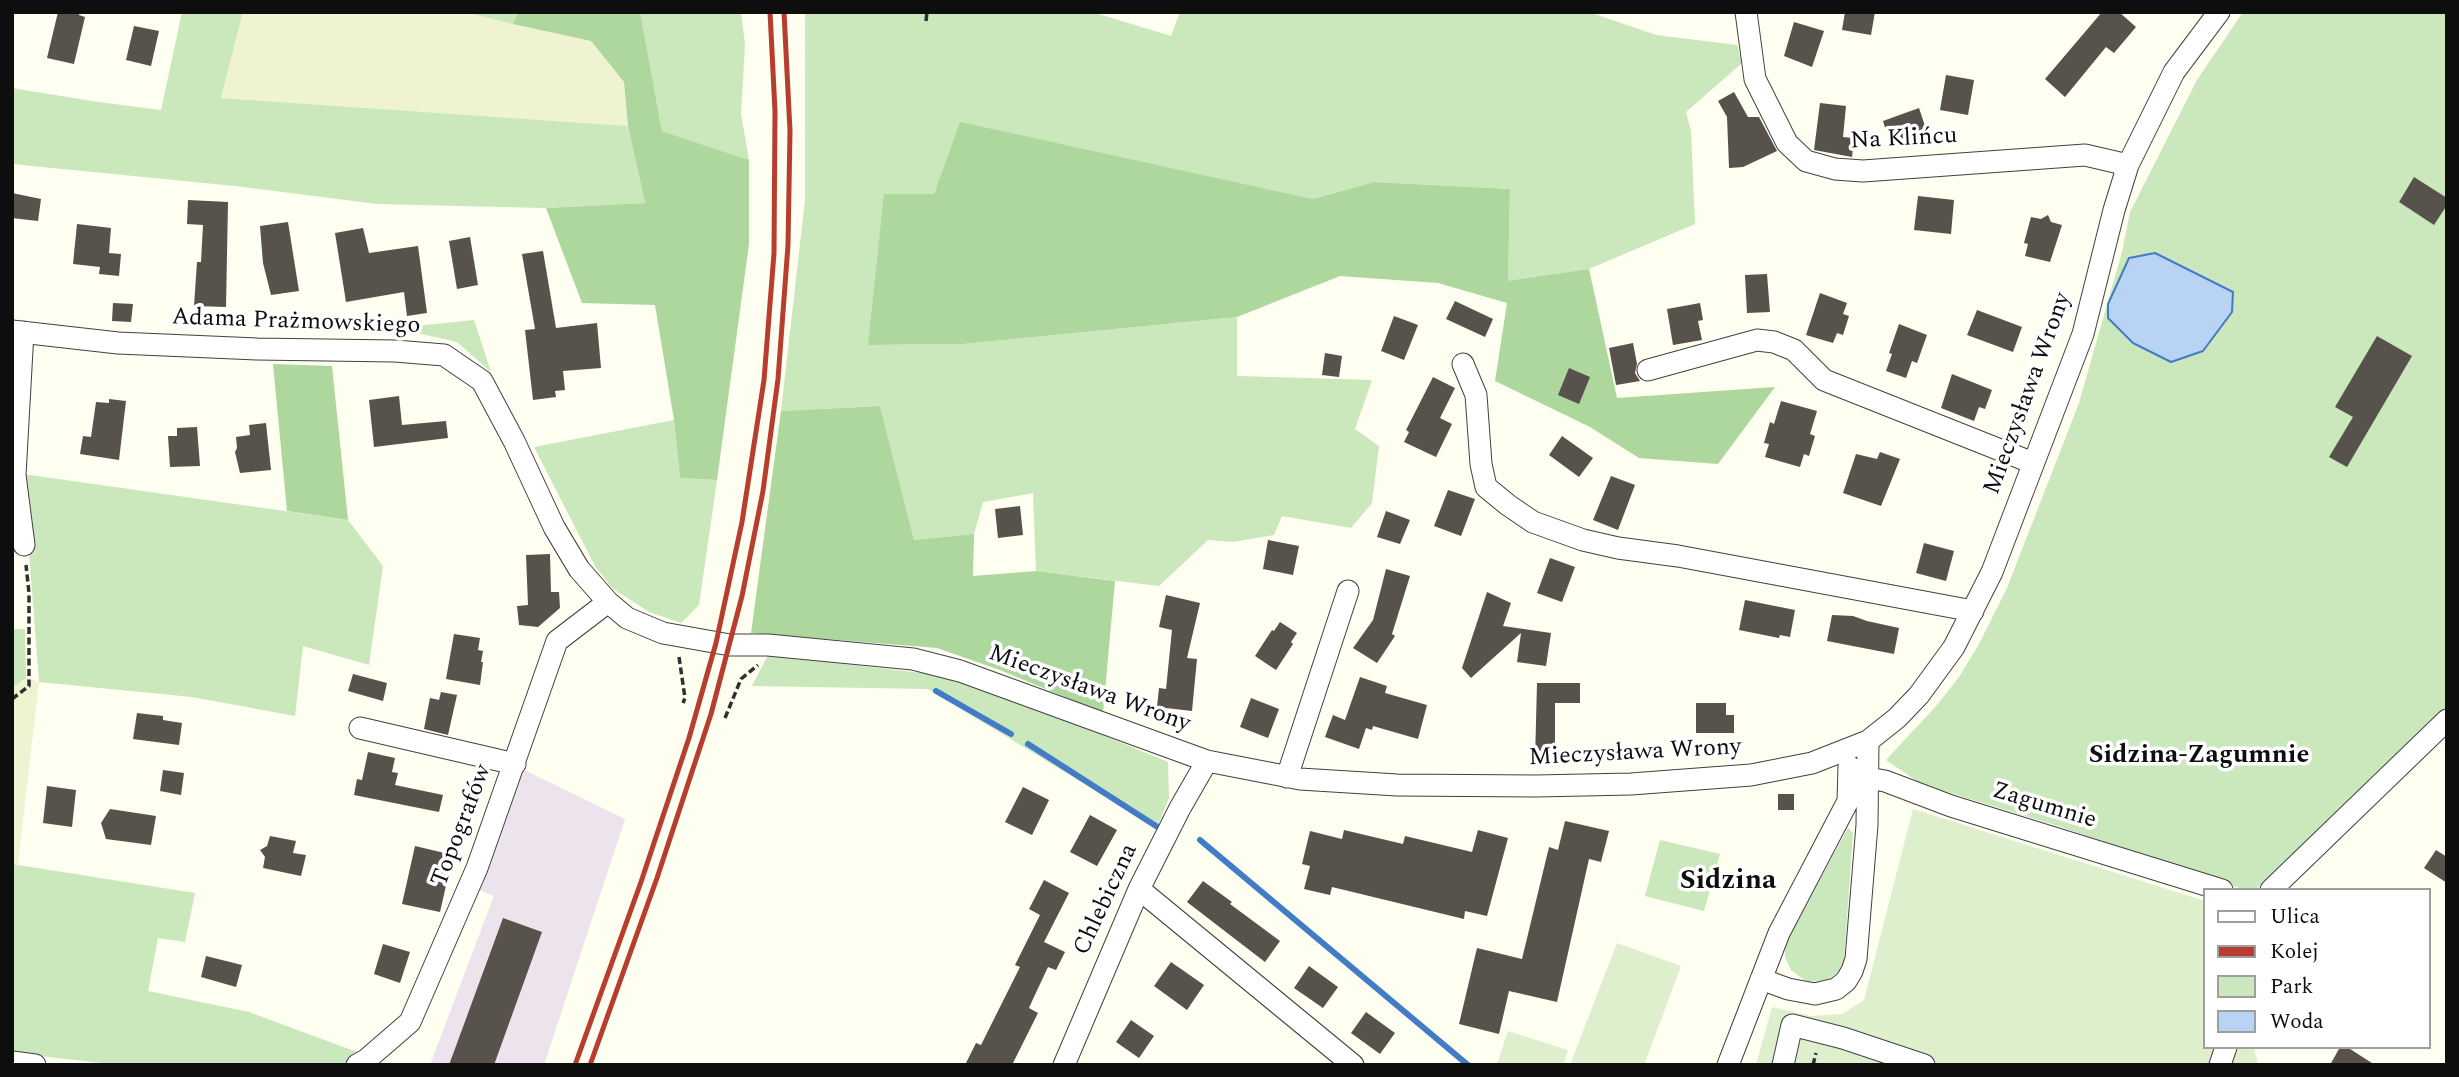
<!DOCTYPE html>
<meta charset="utf-8">
<style>
body{margin:0}
#map{position:relative;width:2459px;height:1077px;overflow:hidden;background:#fefef1;font-family:Spectral,serif}
canvas{display:block}
.frame{position:absolute;inset:0;border:14px solid #0e0e0e;pointer-events:none}
.legend{position:absolute;left:2203px;top:888px;width:228px;height:161px;box-sizing:border-box;background:#fff;border:2px solid #9f9f9f;margin:0;padding:9px 12px;list-style:none;font-size:21px;color:#0e0e0e}
.legend li{display:flex;align-items:center;gap:14px;height:35px}
.legend b{width:35px;border:2px solid #9f9f9f}
</style>
<div id="map">
<canvas width="2459" height="1077"></canvas>
<div class="frame"></div>
<ul class="legend">
<li><b style="height:9px;background:#fff"></b>Ulica</li>
<li><b style="height:9px;background:#b73e2e"></b>Kolej</li>
<li><b style="height:19px;background:#cbe7bc"></b>Park</li>
<li><b style="height:19px;background:#b8d3f3"></b>Woda</li>
</ul>
</div>
<script>
const c = document.querySelector('canvas').getContext('2d');
c.lineJoin = 'round';
function fill(path, color) {
  c.fillStyle = color;
  c.fill(path, 'evenodd');
}
function shape(rows) {
  const path = new Path2D();
  for (const r of rows) {
    path.moveTo(r[0], r[1]);
    for (let i = 2; i < r.length; i += 2) path.lineTo(r[i], r[i + 1]);
  }
  return path;
}
function stroke(path, color, width, dash) {
  c.strokeStyle = color;
  c.lineWidth = width;
  c.lineCap = dash ? 'butt' : 'round';
  c.setLineDash(dash || []);
  c.stroke(path);
}
function label(font, color, halo, rows, align = 'center') {
  c.font = font + ' Spectral,serif';
  c.lineWidth = 7;
  c.setLineDash([]);
  c.textBaseline = 'middle';
  c.strokeStyle = halo;
  c.fillStyle = color;
  for (const [text, x, y, turn = 0] of rows) {
    c.save();
    c.translate(x, y);
    c.rotate((+turn || 0) * Math.PI / 180);
    c.textAlign = isNaN(turn) ? turn : align;
    if (halo) c.strokeText(text, 0, 0);
    c.fillText(text, 0, 0);
    c.restore();
  }
}
fill(shape([
 [520,768,625,819,544,1065,430,1065,494,896,479,890]
]), '#ece3ec');
fill(shape([
 [243,12,464,12,591,41,624,82,628,126,221,98],
 [26,678,39,682,18,864,12,864,12,688]
]), '#f0f3d2');
fill(shape([
 [182,12,243,12,221,98,628,126,645,203,546,208,377,204,235,186,12,164,12,88,98,102,161,110],
 [464,12,518,12,513,24],
 [640,12,741,12,745,45,741,114,749,160,662,131],
 [805,12,1092,12,1171,36,1180,12,1589,12,1656,35,1737,45,1742,63,1686,112,1691,131,1695,224,1589,269,1508,282,1510,189,1374,182,1313,199,960,123,934,194,868,345,963,344,1237,317,1237,376,1372,380,1355,429,1379,446,1372,503,1351,528,1282,516,1274,535,1233,542,1208,540,1159,586,1036,571,1033,493,983,502,974,534,914,540,880,406,781,411,805,200],
 [2243,12,2447,12,2447,711,2432,719,2255,890,2245,890,2058,826,1921,784,1886,760,1937,705,1959,677,1978,646,2007,588,2079,403,2122,252,2130,212,2197,80],
 [474,320,491,372,457,342,395,328],
 [674,420,680,478,717,480,699,605,681,623,649,612,612,588,595,566,534,447],
 [23,474,348,520,383,566,369,665,303,646,295,716,192,697,39,682],
 [12,629,25,629,26,678,12,688],
 [768,655,947,676,1015,699,1168,762,1169,798,1157,828,928,689,752,686],
 [1848,828,1853,833,1844,961,1839,971,1827,980,1807,982,1791,970,1785,957,1785,944],
 [1660,840,1720,854,1704,911,1645,896],
 [12,864,195,893,185,942,158,938,148,991,249,1012,365,1055,341,1065,120,1065,12,1053]
]), '#cbe7bc');
fill(shape([
 [518,12,640,12,662,131,749,160,749,244,717,480,680,478,674,420,655,305,582,303,546,208,645,203,628,126,624,82,591,41,513,24],
 [960,122,1313,199,1374,182,1510,189,1508,281,1589,269,1617,398,1775,387,1718,464,1639,458,1590,427,1495,381,1507,303,1438,283,1340,276,1237,317,963,344,868,345,884,194,934,194],
 [273,364,332,366,348,520,287,511],
 [880,406,914,540,974,534,973,576,1036,571,1115,581,1103,713,1000,670,937,648,751,633,781,411]
]), '#add79c');
fill(shape([
 [1913,809,2205,901,2205,1047,2254,1047,2258,1065,1756,1065,1772,1007,1811,1016,1842,1014,1864,1000],
 [1617,943,1681,966,1644,1065,1570,1065],
 [1508,1031,1568,1050,1563,1065,1497,1064]
]), '#ddefcd');
const water = shape([
 [2155,253,2233,292,2232,312,2203,351,2171,362,2133,343,2108,318,2108,304,2129,258,2155,253]
]);
fill(water, '#b8d3f3');
stroke(water, '#437cc6', 2);
stroke(shape([
 [936,691,1011,734],
 [1028,744,1156,826],
 [1200,840,1468,1065]
]), '#437cc6', 6);
fill(shape([
 [58,12,80,12,79,15,85,17,74,64,47,58],
 [1845,12,1875,12,1871,35,1842,30],
 [2102,12,2119,12,2136,27,2114,53,2106,47,2065,97,2045,79],
 [1794,22,1824,31,1812,67,1784,56],
 [134,26,159,31,151,66,126,60],
 [1946,75,1974,80,1968,115,1940,110],
 [1734,92,1748,117,1759,117,1777,151,1743,167,1729,168,1727,117,1718,101],
 [1820,103,1846,106,1843,137,1854,138,1852,157,1814,150],
 [1919,108,1927,132,1890,144,1883,121],
 [2414,177,2447,198,2447,205,2434,225,2399,202],
 [12,193,41,199,38,221,12,218],
 [1918,196,1954,200,1951,234,1914,230],
 [188,200,228,202,226,307,194,306,197,262,201,262,203,225,187,224],
 [2048,215,2051,222,2062,225,2050,262,2025,256,2028,244,2024,243,2031,217,2041,219],
 [288,222,299,291,271,295,263,263,260,226],
 [77,224,111,228,109,253,121,254,119,276,99,274,100,267,73,264],
 [363,228,369,253,418,246,427,313,407,316,404,292,346,302,335,233],
 [470,237,478,285,457,289,449,241],
 [543,251,556,328,597,323,601,368,563,371,565,390,555,391,556,397,533,400,525,330,535,329,522,254],
 [1767,274,1770,312,1747,313,1745,275],
 [1820,293,1847,303,1843,314,1849,316,1843,335,1837,333,1833,343,1806,335],
 [1455,301,1493,319,1485,337,1446,319],
 [113,303,133,304,131,322,112,321],
 [1700,303,1703,320,1698,321,1702,340,1673,345,1667,309],
 [1977,310,2022,327,2013,352,1967,335],
 [1394,316,1418,325,1404,360,1381,351],
 [1899,324,1927,335,1917,363,1912,361,1906,378,1886,371,1892,354,1889,353],
 [2377,336,2412,356,2347,467,2329,457,2353,417,2335,407],
 [1633,343,1637,364,1635,373,1640,381,1616,385,1609,348],
 [1325,353,1342,356,1339,377,1322,375],
 [1569,368,1590,377,1579,404,1558,395],
 [1952,374,1992,390,1985,409,1979,407,1974,421,1941,408],
 [1433,377,1455,388,1440,418,1452,424,1436,457,1404,442,1409,432,1406,430],
 [399,396,402,425,446,421,448,438,374,447,369,400],
 [109,399,126,401,119,460,80,454,83,436,91,437,96,402,109,403],
 [1781,401,1817,411,1810,434,1815,436,1809,456,1804,454,1800,467,1765,457,1769,444,1764,443,1770,422,1774,424],
 [266,423,271,470,240,473,235,452,237,448,236,437,250,435,249,425],
 [197,427,200,466,170,467,168,436,177,436,177,428],
 [1562,436,1593,458,1579,477,1549,455],
 [1880,452,1900,459,1881,506,1843,493,1856,454,1877,459],
 [1611,476,1635,485,1618,530,1593,520],
 [1448,490,1475,499,1461,536,1434,526],
 [1020,506,1023,535,998,538,995,509],
 [1386,511,1410,520,1400,544,1377,537],
 [1268,540,1299,546,1293,575,1263,569],
 [1924,543,1954,551,1946,581,1916,573],
 [550,554,551,592,559,592,560,608,538,627,519,625,517,606,528,605,526,555],
 [1550,558,1575,567,1562,602,1537,593],
 [1386,569,1410,576,1392,634,1395,636,1377,663,1353,648,1373,620],
 [1487,592,1511,603,1503,626,1551,633,1546,666,1517,662,1521,633,1471,678,1462,668],
 [1166,595,1200,603,1187,658,1197,659,1192,711,1157,707,1159,688,1166,689,1172,630,1159,627],
 [1745,600,1795,610,1790,637,1780,635,1779,638,1739,630],
 [1832,615,1853,616,1867,621,1899,628,1894,654,1827,641],
 [1280,622,1297,633,1291,642,1293,644,1276,670,1255,656,1272,630,1274,631],
 [454,634,480,638,478,650,483,651,481,662,483,662,480,685,446,679],
 [353,674,387,683,383,701,348,691],
 [1360,677,1387,686,1385,693,1427,705,1418,739,1373,726,1372,730,1366,728,1359,749,1325,737,1333,715,1345,720],
 [1537,683,1580,683,1580,703,1555,703,1555,760,1535,761],
 [441,692,457,695,448,735,424,729,430,698,439,700],
 [1251,698,1279,709,1268,738,1240,727],
 [1696,703,1726,703,1726,715,1734,715,1734,733,1696,733],
 [137,713,163,716,163,720,182,723,179,745,133,739],
 [368,752,395,758,392,772,398,773,395,785,443,795,439,812,354,795,357,779,362,780],
 [163,770,184,773,181,795,160,791],
 [47,786,76,790,72,827,43,823],
 [1023,787,1049,800,1032,835,1005,822],
 [1778,794,1794,794,1794,810,1778,810],
 [110,809,156,816,151,845,106,839,101,823],
 [1090,815,1117,830,1097,866,1070,852],
 [1565,821,1609,831,1601,862,1589,859,1557,1002,1509,991,1499,1034,1459,1024,1477,948,1522,959,1549,847,1558,850],
 [1344,830,1403,844,1405,836,1472,852,1478,830,1508,838,1487,916,1465,911,1464,919,1332,887,1330,895,1304,889,1310,866,1302,864,1310,831,1342,839],
 [270,836,296,841,293,853,306,855,301,876,263,868,265,857,260,850,267,846],
 [415,846,453,855,440,912,402,904],
 [2436,850,2447,857,2447,883,2424,868],
 [1044,880,1069,893,1044,942,1065,952,1056,970,1048,967,1033,999,1029,1008,1038,1013,1012,1065,965,1065,976,1043,981,1045,1020,967,1015,965,1040,915,1029,909],
 [1203,881,1232,902,1230,904,1280,941,1265,962,1187,902],
 [503,918,542,932,494,1065,449,1065],
 [383,944,410,952,400,983,374,974],
 [206,956,242,965,236,987,201,977],
 [1171,962,1204,985,1187,1010,1154,986],
 [1309,966,1338,987,1323,1008,1294,988],
 [1366,1012,1395,1033,1380,1054,1351,1033],
 [1131,1020,1154,1036,1139,1058,1116,1042],
 [2340,1047,2347,1047,2375,1065,2330,1065]
]), '#57524b');
const minor = shape([
 [1746,12,1755,79,1787,143,1806,161,1835,169,1863,171,2085,155,2128,165],
 [12,331,118,343,257,349,395,351,444,355,482,381,514,441,554,527,579,569,608,602,627,618,663,633,730,645,768,645,913,659,960,671,1207,761,1300,779,1397,785,1536,786,1631,784,1751,775,1812,763,1868,741,1897,718,1919,695,1954,647,1992,572,2083,334,2114,210,2128,165,2174,72,2219,12],
 [23,332,15,475,24,545],
 [1463,364,1476,395,1481,464,1486,487,1508,505,1533,522,1583,540,1618,548,1678,556,1973,611],
 [1648,370,1757,340,1774,342,1794,350,1824,380,2033,463],
 [360,728,515,764],
 [1287,777,1348,591],
 [1850,779,1868,778,1885,781,1951,806,2222,890],
 [1139,889,1353,1065],
 [2271,890,2447,720],
 [1761,979,1788,989,1815,994,1836,989,1846,981,1852,971,1856,959,1867,825,1868,741],
 [12,1062,35,1065],
 [357,1065,366,1060,410,1022,477,868,557,641,608,602],
 [1064,1065,1139,889,1180,808,1207,761],
 [1728,1065,1779,933,1848,801,1849,766],
 [1783,1065,1792,1025,1843,1038,1924,1065],
 [2220,1065,2226,1047]
]);
stroke(minor, '#414141', 23);
stroke(shape([
 [926,21,927,12],
 [679,657,685,698,683,703],
 [12,699,29,686,29,593,26,565],
 [725,718,741,679,758,665],
 [1813,1065,1816,1053]
]), '#303030', 3.5, [7, 3.5]);
stroke(minor, '#fff', 21);
stroke(shape([
 [575,1065,641,882,689,738,716,643,742,522,764,380,774,253,775,111,770,12],
 [590,1065,657,878,711,714,742,596,763,491,778,379,788,245,790,131,784,12]
]), '#b73e2e', 5);
label('24px', '#0e0e0e', '#fff', [
 ["Na Klińcu",1904,140,-3],
 ["Adama Prażmowskiego",296,323,2],
 ["Mieczysława Wrony",2029,394,-70],
 ["Mieczysława Wrony",1089,690,20],
 ["Mieczysława Wrony",1635,754,-3],
 ["Zagumnie",2044,807,17],
 ["Topografów",463,826,-69],
 ["Chlebiczna",1107,900,-65]
]);
label('bold 26px', '#0e0e0e', '#fff', [
 ["Sidzina-Zagumnie",2199,757]
]);
label('bold 28px', '#0e0e0e', '#fff', [
 ["Sidzina",1728,883]
]);
</script>
